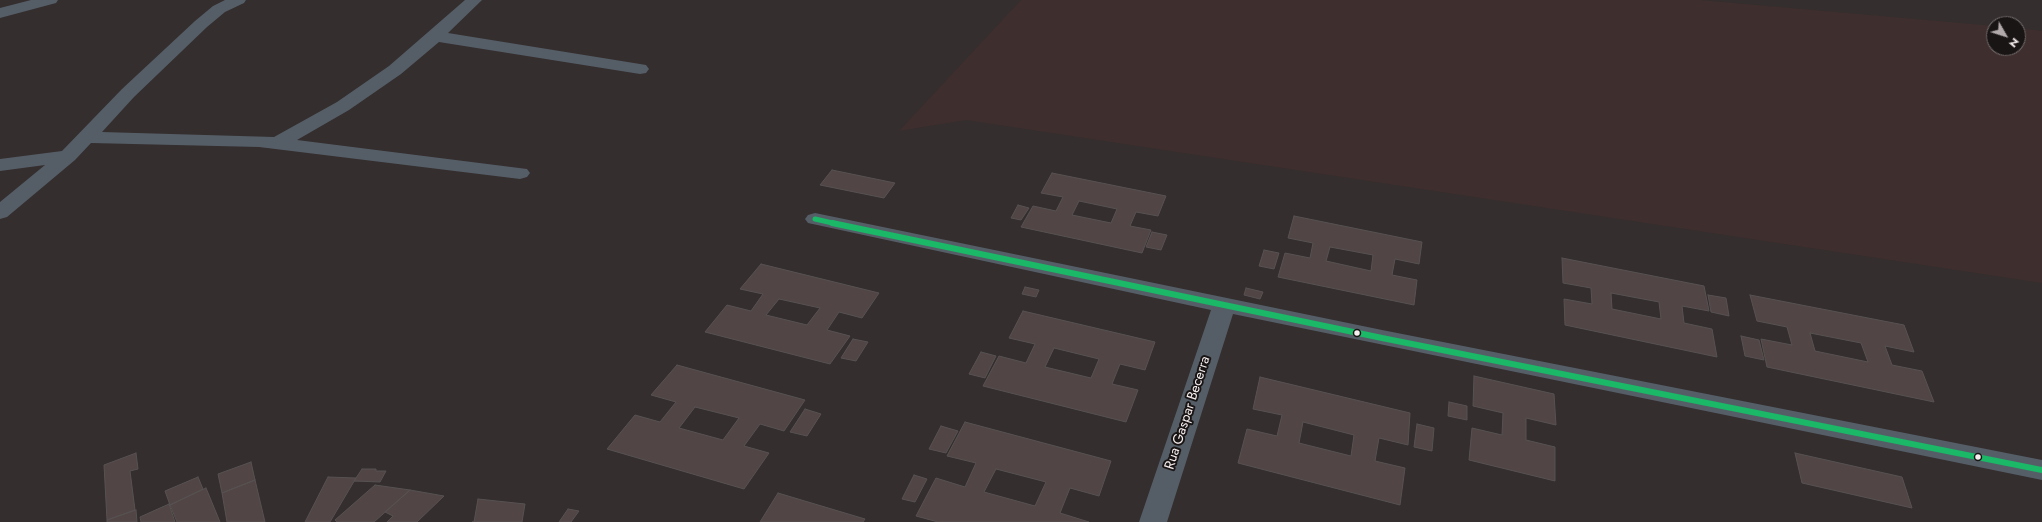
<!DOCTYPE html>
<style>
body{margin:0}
#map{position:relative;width:2042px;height:522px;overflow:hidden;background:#342e2e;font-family:Jost,sans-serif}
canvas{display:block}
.north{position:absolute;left:1986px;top:16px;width:40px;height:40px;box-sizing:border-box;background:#1a1515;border:1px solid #726c6c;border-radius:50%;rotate:129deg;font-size:11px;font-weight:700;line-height:16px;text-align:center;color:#f7efef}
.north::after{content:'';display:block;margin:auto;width:14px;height:18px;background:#b3abab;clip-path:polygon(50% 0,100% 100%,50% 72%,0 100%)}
</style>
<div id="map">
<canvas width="2042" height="522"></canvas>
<div class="north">N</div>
</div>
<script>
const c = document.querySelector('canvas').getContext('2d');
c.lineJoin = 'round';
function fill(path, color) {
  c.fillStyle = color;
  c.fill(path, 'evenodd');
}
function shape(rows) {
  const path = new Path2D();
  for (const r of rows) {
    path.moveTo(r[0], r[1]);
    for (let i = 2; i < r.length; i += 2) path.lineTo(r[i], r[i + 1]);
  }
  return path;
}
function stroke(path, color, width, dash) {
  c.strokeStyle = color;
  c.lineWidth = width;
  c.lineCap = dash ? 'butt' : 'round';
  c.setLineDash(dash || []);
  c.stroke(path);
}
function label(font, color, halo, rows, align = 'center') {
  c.font = font + ' Jost,sans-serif';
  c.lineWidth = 4;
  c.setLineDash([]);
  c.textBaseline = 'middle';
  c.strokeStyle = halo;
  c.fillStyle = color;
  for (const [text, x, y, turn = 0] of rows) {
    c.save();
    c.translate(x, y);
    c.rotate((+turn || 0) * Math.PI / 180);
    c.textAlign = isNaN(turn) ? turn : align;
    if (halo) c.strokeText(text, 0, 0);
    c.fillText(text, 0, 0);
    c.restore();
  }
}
fill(shape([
 [1021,0,1700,0,1994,26,1994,48,2018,48,2018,28,2042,31,2042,283,966,120,899,131]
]), '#3f2e2e');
const building = shape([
 [832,170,895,183,884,198,820,185,832,170],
 [1052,173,1166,196,1158,216,1136,212,1130,226,1151,230,1142,253,1021,227,1033,206,1056,211,1063,197,1041,193,1052,173],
 [1079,201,1117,209,1111,223,1072,215,1079,201],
 [1018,205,1029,208,1021,220,1011,218,1018,205],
 [1294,216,1422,242,1419,264,1395,259,1392,275,1417,280,1414,305,1278,277,1285,253,1310,258,1313,243,1288,238,1294,216],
 [1330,247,1373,255,1371,271,1326,261,1330,247],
 [1152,232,1167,235,1161,250,1146,247,1152,232],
 [1264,250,1279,253,1274,269,1259,266,1264,250],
 [1562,258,1704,286,1709,311,1682,306,1684,323,1712,329,1717,357,1565,325,1564,299,1592,304,1591,288,1563,283,1562,258],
 [1611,293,1659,302,1661,319,1612,309,1611,293],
 [761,264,879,293,862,318,839,312,827,330,850,336,830,364,705,332,727,305,751,311,763,294,740,289,761,264],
 [779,299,820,308,807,325,766,315,779,299],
 [1025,287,1039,290,1036,297,1022,294,1025,287],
 [1246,288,1263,292,1260,299,1244,295,1246,288],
 [1708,295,1726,298,1729,316,1711,312,1708,295],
 [1750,295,1904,325,1914,352,1885,346,1892,365,1922,371,1934,402,1767,367,1761,339,1792,345,1787,327,1757,321,1750,295],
 [1810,333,1861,343,1868,362,1815,351,1810,333],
 [1023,311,1155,342,1145,370,1120,364,1112,384,1138,390,1126,422,983,386,999,356,1026,363,1035,344,1009,338,1023,311],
 [1054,348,1099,359,1091,378,1045,367,1054,348],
 [1741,336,1759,340,1764,360,1745,356,1741,336],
 [853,339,868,342,856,361,841,358,853,339],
 [981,352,996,356,985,378,969,374,981,352],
 [677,365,805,400,784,431,760,424,744,446,769,453,744,489,607,449,635,415,660,422,676,402,651,395,677,365],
 [695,407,739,418,723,440,679,428,695,407],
 [1474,376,1554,394,1556,425,1526,418,1526,440,1555,447,1555,481,1469,460,1472,428,1502,435,1503,413,1473,406,1474,376],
 [1260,377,1410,413,1408,445,1379,438,1375,461,1405,468,1400,505,1238,463,1247,429,1277,436,1282,415,1253,409,1260,377],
 [1303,422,1354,435,1351,456,1299,443,1303,422],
 [1449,402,1467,406,1467,420,1448,416,1449,402],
 [805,409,821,414,807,436,790,432,805,409],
 [965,422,1111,461,1099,496,1070,488,1060,513,1089,522,938,522,916,516,936,478,965,487,976,463,947,456,965,422],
 [996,469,1046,482,1035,506,984,492,996,469],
 [1417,424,1434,428,1432,451,1414,447,1417,424],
 [941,426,958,431,946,453,929,449,941,426],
 [136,453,138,469,130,471,135,510,107,520,104,465,136,453],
 [1795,453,1902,477,1912,508,1802,483,1795,453],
 [251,462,255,480,222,493,218,474,251,462],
 [362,469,376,469,376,471,386,471,380,482,354,481,362,469],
 [914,475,927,479,915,502,902,499,914,475],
 [198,477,203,489,170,505,165,491,198,477],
 [328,477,356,478,330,522,305,522,328,477],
 [255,480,265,522,227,522,222,493,255,480],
 [375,485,410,490,374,522,337,522,335,520,375,485],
 [206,488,220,522,177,522,170,505,206,488],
 [410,490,444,496,417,522,387,522,393,516,385,512,410,490],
 [778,493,865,519,863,522,760,522,778,493],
 [478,499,525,504,522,522,472,522,474,522,478,499],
 [169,504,175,522,141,522,140,517,169,504],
 [568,509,579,511,571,522,559,522,568,509],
 [136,510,137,522,107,522,107,520,136,510]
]);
fill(building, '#524546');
stroke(building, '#575252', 1);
fill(shape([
 [31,0,58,0,56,3,0,18,0,8,31,0],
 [225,0,246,0,244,3,225,12,207,27,134,97,102,132,274,137,337,102,389,66,465,0,482,0,448,33,640,64,646,65,649,69,646,73,640,74,439,42,401,74,349,110,297,140,527,169,530,173,527,177,520,179,259,147,91,143,75,160,7,217,0,219,0,202,45,165,0,171,0,159,62,151,122,89,195,21,213,6,225,0],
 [815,213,1382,330,2042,460,2042,480,1233,314,1167,522,1139,522,1211,310,808,223,805,219,808,215,815,213]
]), '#555e67');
stroke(shape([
 [815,219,837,224]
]), '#1ab867', 5);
stroke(shape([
 [832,223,1382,338,2042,470]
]), '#1ab867', 6);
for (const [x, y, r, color] of [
 [1357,333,3.5,"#f7efef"],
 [1978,457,3.5,"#f7efef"]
]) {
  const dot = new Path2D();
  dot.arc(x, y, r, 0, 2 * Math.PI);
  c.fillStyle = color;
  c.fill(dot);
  stroke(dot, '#1a1515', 1.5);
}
label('14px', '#f7efef', '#1a1515', [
 ["Rua Gaspar Becerra",1188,413,-72]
]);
</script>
